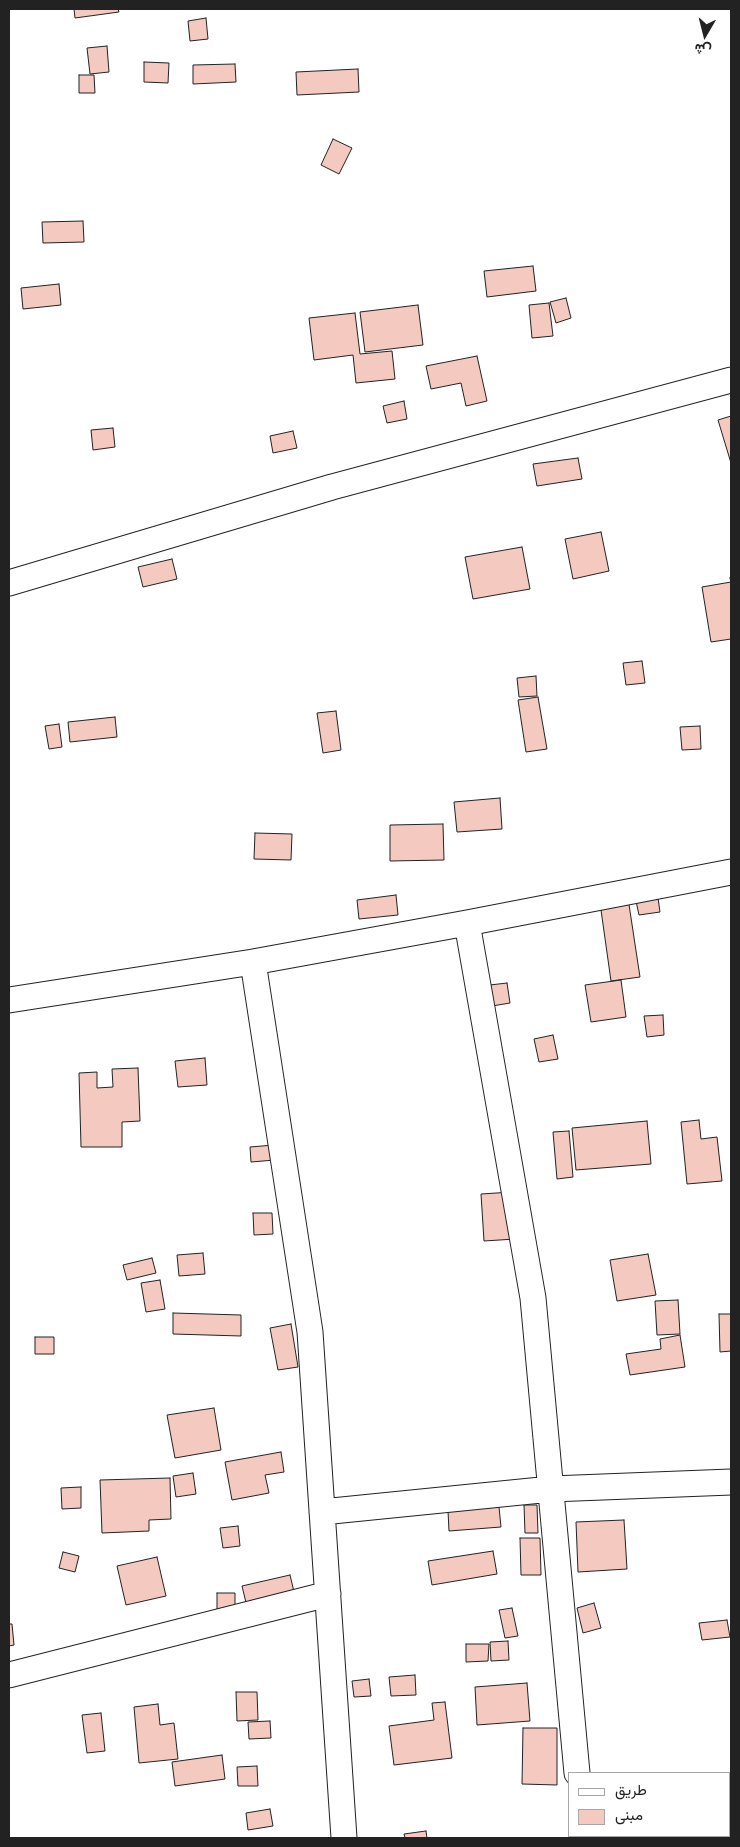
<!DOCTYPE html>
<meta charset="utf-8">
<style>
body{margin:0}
#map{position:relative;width:740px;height:1847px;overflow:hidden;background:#fff;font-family:"IBM Plex Sans",Vazirmatn,sans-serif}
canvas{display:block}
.frame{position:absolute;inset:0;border:10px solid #222;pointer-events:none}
.legend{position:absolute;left:568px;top:1772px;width:162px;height:65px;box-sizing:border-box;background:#fff;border:1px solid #a7a7a7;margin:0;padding:6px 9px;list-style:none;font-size:15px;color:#222}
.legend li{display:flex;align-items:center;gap:10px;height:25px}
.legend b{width:25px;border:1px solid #a7a7a7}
.north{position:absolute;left:680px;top:10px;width:50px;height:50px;-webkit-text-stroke:4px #fff;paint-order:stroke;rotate:188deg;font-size:14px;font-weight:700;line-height:20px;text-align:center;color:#222}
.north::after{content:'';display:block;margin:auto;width:18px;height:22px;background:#222;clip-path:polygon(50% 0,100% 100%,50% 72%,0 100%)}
</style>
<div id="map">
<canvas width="740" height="1847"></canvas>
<div class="frame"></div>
<ul class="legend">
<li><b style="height:6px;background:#fff"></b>طريق</li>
<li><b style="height:14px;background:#f3c9c0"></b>مبنى</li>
</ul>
<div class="north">ش</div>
</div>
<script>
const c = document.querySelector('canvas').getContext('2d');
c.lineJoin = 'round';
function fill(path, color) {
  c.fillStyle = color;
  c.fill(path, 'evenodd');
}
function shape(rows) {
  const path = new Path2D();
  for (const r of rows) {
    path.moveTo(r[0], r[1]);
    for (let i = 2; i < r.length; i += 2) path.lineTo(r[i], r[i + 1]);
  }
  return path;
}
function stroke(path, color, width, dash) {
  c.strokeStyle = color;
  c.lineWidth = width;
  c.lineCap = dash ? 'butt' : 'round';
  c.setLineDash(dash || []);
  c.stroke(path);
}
const building = shape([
 [74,9,118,9,119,12,75,18,74,9],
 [206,18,208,39,190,41,188,21,206,18],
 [107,46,109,72,90,74,87,48,107,46],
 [144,62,169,63,168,83,144,82,144,62],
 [235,64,236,82,193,84,193,65,235,64],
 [358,69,359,92,297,95,296,72,358,69],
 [79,75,94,75,95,93,79,93,79,75],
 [333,139,352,148,339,174,321,165,333,139],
 [83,221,84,242,43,243,42,222,83,221],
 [533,266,536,291,487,297,484,271,533,266],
 [59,284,61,305,23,309,21,288,59,284],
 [566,298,571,318,556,323,550,302,566,298],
 [549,303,553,336,532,338,529,305,549,303],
 [418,305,423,345,365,352,360,312,418,305],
 [355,313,360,354,392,351,395,379,356,383,353,355,314,360,309,318,355,313],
 [477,356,487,401,466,406,461,383,431,389,426,366,477,356],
 [404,401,407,419,387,423,383,406,404,401],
 [731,416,731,463,718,420,731,416],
 [113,428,115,447,93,450,91,430,113,428],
 [293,431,297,448,273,453,270,436,293,431],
 [578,458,582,479,537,486,533,464,578,458],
 [601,532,609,571,573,579,565,539,601,532],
 [522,547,530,589,473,599,465,557,522,547],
 [172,559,177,579,143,587,138,567,172,559],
 [730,578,731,578,731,639,711,642,702,587,731,582,730,578],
 [642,661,645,683,626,685,623,663,642,661],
 [536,676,537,696,519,697,517,678,536,676],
 [538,697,547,749,526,752,518,700,538,697],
 [336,711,341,750,323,753,317,713,336,711],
 [115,717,117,737,70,742,68,722,115,717],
 [59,724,62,747,49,749,45,726,59,724],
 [700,726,701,749,682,750,680,727,700,726],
 [500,798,502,829,457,832,454,802,500,798],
 [443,824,444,860,390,861,390,825,443,824],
 [255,833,292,834,291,860,254,859,255,833],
 [396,895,398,915,359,919,357,900,396,895],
 [628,898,640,977,611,981,600,903,628,898],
 [658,898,660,912,639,915,636,901,658,898],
 [621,980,626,1017,591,1022,585,985,621,980],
 [507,983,510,1003,492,1006,490,985,507,983],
 [663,1015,664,1035,647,1037,644,1016,663,1015],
 [553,1035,558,1059,539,1062,534,1039,553,1035],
 [205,1058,207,1085,178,1087,175,1061,205,1058],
 [138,1068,140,1121,122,1122,122,1147,81,1147,79,1073,97,1072,97,1088,113,1087,112,1069,138,1068],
 [699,1120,701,1139,717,1137,722,1181,687,1184,681,1122,699,1120],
 [647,1121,651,1164,576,1170,572,1128,647,1121],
 [569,1131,573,1177,557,1179,553,1132,569,1131],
 [274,1145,275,1160,251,1162,250,1147,274,1145],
 [512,1192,515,1239,484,1241,481,1194,512,1192],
 [253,1213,272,1213,273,1234,254,1235,253,1213],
 [203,1253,205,1274,179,1276,177,1255,203,1253],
 [648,1254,656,1295,617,1301,610,1260,648,1254],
 [152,1258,156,1273,127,1280,123,1265,152,1258],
 [160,1280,165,1309,146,1312,141,1283,160,1280],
 [678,1300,680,1334,657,1335,655,1301,678,1300],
 [173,1313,241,1315,241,1336,173,1334,173,1313],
 [719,1314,731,1314,731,1351,720,1352,719,1314],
 [291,1324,298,1367,278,1370,270,1328,291,1324],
 [680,1335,685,1367,630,1375,626,1354,661,1349,660,1339,680,1335],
 [35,1337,54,1337,54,1354,35,1354,35,1337],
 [214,1408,221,1450,175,1458,167,1415,214,1408],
 [281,1452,284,1472,265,1475,269,1493,232,1500,225,1462,281,1452],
 [193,1473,196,1494,176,1497,173,1476,193,1473],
 [170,1478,171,1519,149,1520,149,1531,102,1533,100,1480,170,1478],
 [81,1487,81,1508,62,1509,61,1488,81,1487],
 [524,1505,537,1505,538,1533,525,1533,524,1505],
 [499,1507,501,1527,449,1531,448,1511,499,1507],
 [624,1520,627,1569,578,1572,576,1522,624,1520],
 [238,1526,240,1546,223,1548,220,1528,238,1526],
 [520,1538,540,1538,541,1575,521,1575,520,1538],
 [493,1551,497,1574,432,1585,428,1561,493,1551],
 [63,1552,79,1556,75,1572,59,1568,63,1552],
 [157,1557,166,1596,126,1605,117,1566,157,1557],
 [290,1575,295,1596,247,1607,242,1586,290,1575],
 [217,1593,235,1593,235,1610,217,1610,217,1593],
 [594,1603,601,1628,583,1633,577,1608,594,1603],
 [512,1608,518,1636,505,1638,499,1610,512,1608],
 [727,1620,730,1637,702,1640,699,1623,727,1620],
 [9,1624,12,1624,14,1645,9,1646,9,1624],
 [508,1641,509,1660,491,1661,490,1642,508,1641],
 [466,1644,489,1644,488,1661,466,1662,466,1644],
 [415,1675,416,1695,391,1696,389,1677,415,1675],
 [369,1679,371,1696,354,1697,352,1681,369,1679],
 [527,1683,530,1721,477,1725,475,1687,527,1683],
 [236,1692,257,1692,258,1720,237,1721,236,1692],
 [445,1702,452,1758,394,1765,389,1726,434,1720,432,1703,445,1702],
 [158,1704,160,1725,174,1723,178,1759,139,1763,134,1707,158,1704],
 [101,1713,105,1751,87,1753,82,1715,101,1713],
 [270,1721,271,1738,249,1739,248,1722,270,1721],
 [523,1728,557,1728,557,1785,522,1784,523,1728],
 [222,1755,225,1779,175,1786,172,1762,222,1755],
 [257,1766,258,1786,238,1786,237,1767,257,1766],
 [270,1809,273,1826,248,1830,246,1813,270,1809],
 [426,1831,427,1838,405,1838,404,1834,426,1831]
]);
fill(building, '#f3c9c0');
stroke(building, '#222', 1);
const minor = shape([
 [9,583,332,487,731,380],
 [467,923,533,1298,577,1773],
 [253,962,467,923,731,872],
 [9,1000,253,962,310,1332,344,1838],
 [322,1512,551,1489,731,1482],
 [9,1675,328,1594],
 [583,1836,583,1838]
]);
stroke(minor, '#222', 27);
stroke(minor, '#fff', 25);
</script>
